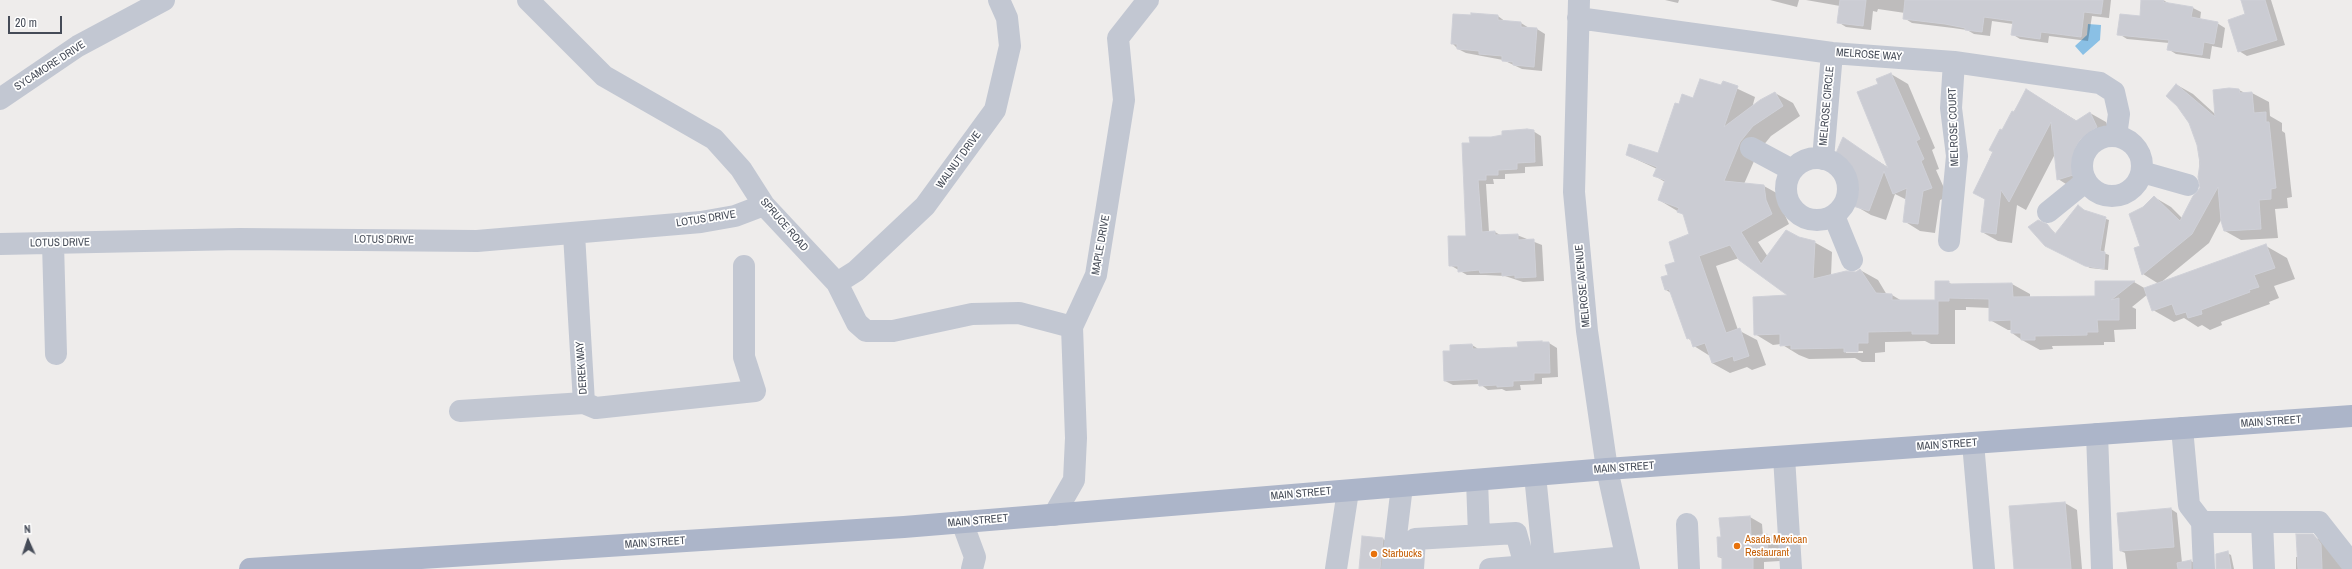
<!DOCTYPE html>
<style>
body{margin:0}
#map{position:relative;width:2352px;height:569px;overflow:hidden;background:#eeeceb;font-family:"Archivo Narrow",sans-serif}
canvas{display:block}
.north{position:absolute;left:8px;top:521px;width:40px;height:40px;-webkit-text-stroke:3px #fff;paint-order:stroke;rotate:357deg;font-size:11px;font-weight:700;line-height:16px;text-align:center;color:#454b57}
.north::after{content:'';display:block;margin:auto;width:14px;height:18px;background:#454b57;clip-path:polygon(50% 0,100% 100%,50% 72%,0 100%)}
.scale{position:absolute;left:8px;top:16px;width:54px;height:18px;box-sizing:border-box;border:2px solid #454b57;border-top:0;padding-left:5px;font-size:12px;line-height:14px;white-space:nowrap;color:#454b57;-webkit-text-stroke:3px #fff;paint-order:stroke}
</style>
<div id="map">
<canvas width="2352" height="569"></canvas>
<div class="north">N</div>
<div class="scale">20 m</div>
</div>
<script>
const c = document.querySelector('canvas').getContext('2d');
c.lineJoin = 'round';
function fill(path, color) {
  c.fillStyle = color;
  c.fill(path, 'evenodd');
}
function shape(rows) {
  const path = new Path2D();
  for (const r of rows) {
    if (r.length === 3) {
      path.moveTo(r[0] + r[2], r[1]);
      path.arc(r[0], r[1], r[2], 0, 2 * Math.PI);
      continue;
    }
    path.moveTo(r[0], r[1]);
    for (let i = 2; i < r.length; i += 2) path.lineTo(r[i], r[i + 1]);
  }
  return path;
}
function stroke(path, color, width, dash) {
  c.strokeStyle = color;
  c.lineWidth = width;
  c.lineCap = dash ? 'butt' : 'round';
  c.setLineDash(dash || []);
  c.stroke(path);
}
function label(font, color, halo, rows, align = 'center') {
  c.font = font + ' "Archivo Narrow",sans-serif';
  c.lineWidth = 3.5;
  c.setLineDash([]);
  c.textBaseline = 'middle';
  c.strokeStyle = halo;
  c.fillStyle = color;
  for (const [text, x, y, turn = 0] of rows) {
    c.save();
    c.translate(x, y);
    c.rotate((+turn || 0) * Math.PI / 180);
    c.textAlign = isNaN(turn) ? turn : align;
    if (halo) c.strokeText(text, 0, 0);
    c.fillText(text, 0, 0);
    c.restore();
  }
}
fill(shape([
 [2088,24,2101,25,2100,40,2083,55,2075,46,2087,35]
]), '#8ac0e5');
fill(shape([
 [1665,0,1679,0,1678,3],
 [1770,0,1799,0,1797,7],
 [1806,0,2111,0,2109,18,2092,16,2088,41,2049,36,2048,43,2020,39,2012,34,2013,24,1992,21,1990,36,1974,34,1967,30,1953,28,1912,23,1904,18,1905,13,1878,9,1877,12,1873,11,1871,30,1846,27,1838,22,1840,6],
 [2142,0,2163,0,2170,4,2193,8,2201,12,2200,20,2217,23,2225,28,2222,48,2212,46,2210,59,2176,54,2168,49,2169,43,2127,39,2119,34,2141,17],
 [2242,0,2271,0,2285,45,2247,56,2239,51,2246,15],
 [1454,15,1498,16,1506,22,1521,23,1529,28,1537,29,1545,34,1542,71,1522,69,1503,60,1466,53,1458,49,1452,43],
 [1891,74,1908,84,1935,148,1932,150,1939,169,1936,170,1948,197,1940,200,1935,233,1920,231,1904,221,1907,200,1895,194,1886,220,1871,215,1854,205,1859,191,1844,139,1889,168,1879,84],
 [1723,82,1755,97,1752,108,1775,93,1793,103,1800,116,1771,136,1758,152,1744,184,1764,186,1782,196,1783,211,1789,224,1758,242,1768,257,1799,238,1814,242,1832,252,1831,276,1857,273,1860,270,1878,280,1887,295,1892,295,1902,301,1936,301,1948,282,1953,285,2012,284,2030,294,2030,298,2096,297,2096,282,2134,282,2146,289,2266,246,2287,258,2295,279,2274,286,2279,298,2269,302,2270,304,2221,322,2222,325,2210,330,2202,325,2198,327,2184,318,2174,322,2153,310,2148,294,2132,307,2136,309,2136,329,2114,330,2115,342,2104,342,2104,345,2052,346,2053,349,2040,350,2022,340,2012,333,2012,330,2008,330,1990,320,1990,308,1966,307,1966,310,1955,310,1955,344,1931,344,1925,341,1885,342,1885,352,1875,353,1875,362,1862,362,1855,358,1809,359,1799,355,1781,344,1773,345,1755,334,1790,295,1739,258,1716,266,1738,330,1757,340,1766,365,1752,370,1747,367,1730,373,1712,363,1710,356,1694,346,1692,341,1687,338,1671,293,1666,290,1669,275,1690,235,1684,215,1659,200,1665,182,1655,176,1657,169,1627,155,1658,154,1679,105,1721,86],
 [1846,351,1863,351,1863,353,1846,353],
 [2177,85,2193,94,2215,114,2239,90,2245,93,2252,93,2269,102,2270,116,2282,123,2282,131,2285,133,2292,197,2287,198,2288,208,2275,209,2278,238,2241,240,2225,231,2221,220,2209,243,2159,284,2143,274,2141,247,2144,208,2154,197,2171,207,2182,218,2201,188,2198,144],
 [2027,90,2077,121,2090,113,2106,122,2113,137,2096,149,2092,157,2088,170,2089,184,2074,189,2058,179,2055,154,2026,210,2017,205,2012,243,1998,241,1982,232,1986,200,1974,193,2002,131],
 [1533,131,1541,136,1543,166,1525,167,1525,173,1505,174,1505,179,1493,179,1494,184,1486,184,1489,232,1495,232,1502,236,1517,235,1542,245,1544,281,1523,282,1505,276,1485,275,1467,275,1450,265,1467,237,1471,144,1491,138],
 [2086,212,2109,220,2104,253,2109,255,2108,270,2090,268,2050,247,2047,225,2056,234],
 [1549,343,1557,348,1558,377,1542,378,1542,384,1520,385,1521,390,1506,391,1502,389,1488,390,1480,384,1453,385,1445,381,1451,352,1472,345,1480,350,1519,348],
 [2065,503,2077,510,2082,569,2015,569],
 [2171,509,2177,513,2182,563,2191,561,2198,565,2198,569,2127,569,2125,553,2121,551],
 [1750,517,1762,524,1763,536,1767,535,1779,542,1780,561,1764,562,1764,569,1723,569,1723,559,1719,557],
 [2313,536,2334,548,2345,569,2296,569,2296,557,2298,557],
 [1383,539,1395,546,1392,569,1360,569],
 [2227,553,2231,555,2234,569,2216,569]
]), '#0003');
const building = shape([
 [1840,0,1866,0,1863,26,1837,23,1840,0],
 [1905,0,2103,0,2101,14,2084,12,2081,37,2041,32,2040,39,2011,35,2013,21,1984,17,1982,32,1965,30,1965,28,1945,24,1903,19,1905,0],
 [2141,0,2164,0,2163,2,2193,7,2191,17,2218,22,2214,44,2204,42,2202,55,2167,50,2169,40,2117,35,2120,14,2140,16,2141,0],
 [2241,0,2265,0,2277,40,2238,52,2228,20,2245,14,2241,0],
 [1471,13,1498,15,1498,20,1521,22,1521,27,1537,28,1534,67,1513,65,1513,62,1502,61,1502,56,1479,54,1479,51,1457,49,1457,44,1451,44,1453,14,1471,15,1471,13],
 [1891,73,1920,139,1916,141,1924,159,1921,161,1932,188,1923,191,1918,224,1903,222,1907,188,1893,194,1884,171,1869,211,1853,206,1858,191,1855,176,1851,166,1836,153,1843,137,1888,168,1857,92,1878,84,1876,79,1891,73],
 [1700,79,1721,85,1723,81,1738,86,1724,127,1760,100,1775,92,1783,106,1753,126,1740,142,1724,181,1764,185,1766,200,1772,214,1741,232,1761,264,1786,230,1799,237,1815,241,1813,279,1846,271,1856,272,1860,269,1876,293,1892,294,1892,300,1935,300,1935,281,1949,281,1949,284,2012,283,2013,297,2095,296,2095,281,2135,281,2111,300,2119,298,2119,320,2097,320,2098,332,2087,332,2087,335,2035,336,2035,340,2021,340,2021,333,2011,333,2011,320,1989,321,1989,299,1949,298,1949,301,1938,301,1938,334,1912,334,1912,331,1868,332,1868,343,1858,343,1858,352,1844,352,1844,348,1791,349,1791,345,1780,346,1780,334,1754,335,1753,297,1787,295,1739,260,1730,245,1699,256,1726,333,1740,328,1749,356,1734,361,1733,356,1712,363,1705,343,1693,347,1690,338,1687,339,1669,289,1665,290,1661,277,1668,275,1665,265,1675,262,1669,242,1689,234,1683,214,1677,212,1679,208,1658,200,1665,180,1653,176,1657,167,1626,155,1629,144,1658,153,1675,103,1679,104,1682,94,1693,98,1700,79],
 [2176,84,2215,117,2213,90,2229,88,2239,89,2240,93,2252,92,2254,113,2266,112,2266,122,2269,122,2276,188,2271,189,2271,199,2259,200,2261,229,2224,231,2221,221,2218,187,2192,234,2142,275,2134,248,2140,246,2129,214,2143,207,2154,196,2180,221,2193,196,2200,188,2198,177,2200,163,2197,145,2189,123,2177,106,2166,96,2176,84],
 [2026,89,2076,121,2090,112,2097,127,2080,140,2076,147,2072,160,2073,175,2057,180,2051,122,2009,202,2001,190,1996,234,1981,232,1985,199,1973,193,1993,152,1989,150,2000,129,2002,130,2012,111,2014,112,2026,89],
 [1527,129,1534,130,1535,162,1517,163,1517,169,1498,170,1498,175,1486,175,1486,180,1478,180,1482,232,1495,231,1495,235,1518,234,1518,240,1534,239,1536,277,1515,278,1515,275,1502,276,1502,272,1480,273,1479,270,1458,272,1458,266,1449,266,1448,236,1466,236,1462,143,1470,143,1469,137,1491,137,1502,135,1502,131,1527,129],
 [2078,205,2084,210,2106,217,2100,251,2105,252,2104,269,2085,266,2045,246,2028,227,2038,220,2047,224,2055,234,2078,205],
 [2266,244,2275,268,2254,275,2259,287,2249,290,2250,292,2201,310,2202,314,2188,318,2186,312,2176,315,2172,304,2152,311,2144,288,2266,244],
 [1542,341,1542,342,1549,342,1550,373,1534,373,1534,380,1513,381,1513,386,1497,387,1497,385,1479,386,1478,379,1444,381,1443,351,1450,351,1450,345,1472,344,1473,349,1518,347,1517,342,1542,341],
 [2065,502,2071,569,2014,569,2009,506,2065,502],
 [2171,508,2174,547,2120,551,2117,513,2171,508],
 [1750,516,1751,536,1767,534,1768,554,1753,555,1753,569,1722,569,1722,557,1718,557,1717,537,1721,537,1719,518,1750,516],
 [2296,534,2313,534,2321,544,2322,569,2298,569,2296,534],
 [1362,536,1383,538,1380,569,1359,569,1362,536],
 [2228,551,2231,569,2216,569,2216,554,2228,551],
 [2191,560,2191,569,2178,569,2177,563,2191,560]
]);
fill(building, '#cbccd3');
stroke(building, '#cfd0d7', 1);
stroke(shape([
 [528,0,604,76,714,139,741,169,764,205,837,283,857,323,866,331,893,331,972,314,1019,313,1072,327],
 [1579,0,1574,192,1587,331,1607,469,1629,569],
 [1578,18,1832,53,1954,62,2100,83,2114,92,2119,114,2116,136],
 [0,99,78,46,164,0],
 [2112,166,30],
 [1751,148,1792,170],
 [1817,189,31],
 [1823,159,1832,53],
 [2142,172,2188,185],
 [2048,212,2085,182],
 [1834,216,1852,260],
 [574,234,584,403,596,408,755,391,744,357,744,266],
 [1949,241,1957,156,1951,108,1954,62],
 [53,243,56,354],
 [0,244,240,239,477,241,701,222,735,216,764,205],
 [837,283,856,271,925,206,995,110,1010,46,1007,18,999,0],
 [460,411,584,403],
 [2182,428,2189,505,2202,522,2319,522,2352,564],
 [2097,434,2102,569],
 [1973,443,1984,569],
 [1784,457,1791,569],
 [1535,475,1544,565,1626,557],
 [1477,480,1479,535],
 [1054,515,1074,480,1076,438,1072,327,1096,275,1124,100,1118,38,1148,0],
 [962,522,975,557,972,569],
 [2202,522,2204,569],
 [2262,522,2264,569],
 [1687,524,1689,569],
 [1336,569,1348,491],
 [1392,569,1402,486],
 [1413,569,1415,539,1516,533,1526,569],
 [1490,569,1540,565]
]), '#c2c7d2', 22);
stroke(shape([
 [250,569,904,527,1607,469,2352,416]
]), '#acb5c9', 22);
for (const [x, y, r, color] of [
 [1737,546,4,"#e8710a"],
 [1374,554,4,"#e8710a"]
]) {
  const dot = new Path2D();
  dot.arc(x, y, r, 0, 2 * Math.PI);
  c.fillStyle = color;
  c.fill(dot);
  stroke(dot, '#fff', 1.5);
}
label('11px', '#454b57', '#fff', [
 ["MELROSE WAY",1869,55,4],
 ["SYCAMORE DRIVE",50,66,-33],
 ["MELROSE CIRCLE",1827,106,-85],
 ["MELROSE COURT",1954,127,-92],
 ["WALNUT DRIVE",959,160,-54],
 ["LOTUS DRIVE",706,219,-9],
 ["SPRUCE ROAD",784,225,49],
 ["LOTUS DRIVE",384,240,1],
 ["LOTUS DRIVE",60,243,-1],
 ["MAPLE DRIVE",1101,245,-80],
 ["MELROSE AVENUE",1583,286,-95],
 ["DEREK WAY",582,368,-94],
 ["MAIN STREET",2271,422,-4],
 ["MAIN STREET",1947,445,-4],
 ["MAIN STREET",1624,468,-4],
 ["MAIN STREET",1301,494,-5],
 ["MAIN STREET",978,521,-5],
 ["MAIN STREET",655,543,-4]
]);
label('11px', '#c56008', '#fff', [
 ["Asada Mexican",1745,540],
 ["Restaurant",1745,553],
 ["Starbucks",1382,554]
], 'left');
</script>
